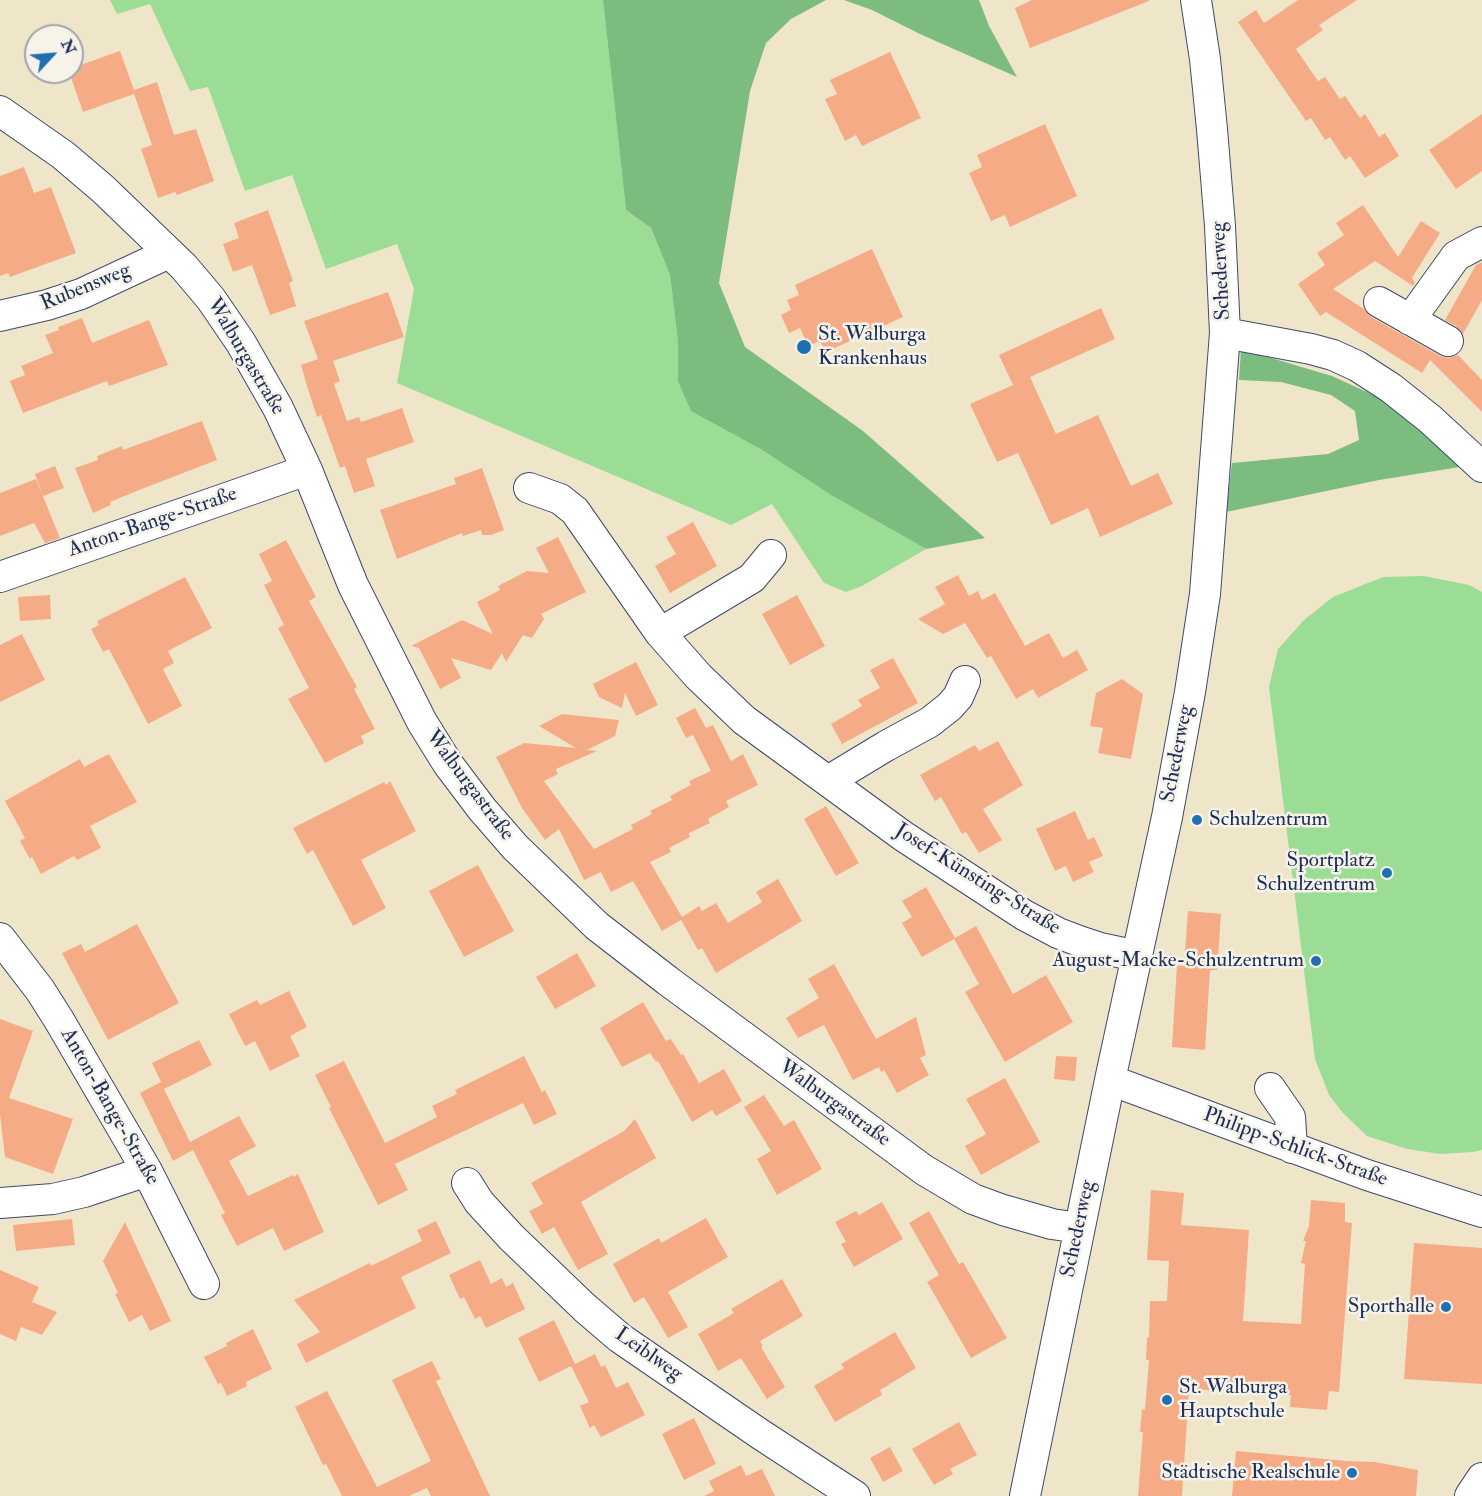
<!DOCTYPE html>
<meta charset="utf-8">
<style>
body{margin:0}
#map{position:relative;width:1482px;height:1496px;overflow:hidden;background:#efe6ca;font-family:"IM FELL Double Pica",serif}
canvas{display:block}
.north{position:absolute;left:24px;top:24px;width:60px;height:60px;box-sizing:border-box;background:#f7f3e8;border:2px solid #9fa5b1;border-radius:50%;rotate:64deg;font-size:16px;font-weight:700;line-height:24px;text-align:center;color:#1b2f5e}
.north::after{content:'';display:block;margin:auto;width:21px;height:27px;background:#1f6fb2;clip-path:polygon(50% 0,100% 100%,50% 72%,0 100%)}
</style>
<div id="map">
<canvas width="1482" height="1496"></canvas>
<div class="north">N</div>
</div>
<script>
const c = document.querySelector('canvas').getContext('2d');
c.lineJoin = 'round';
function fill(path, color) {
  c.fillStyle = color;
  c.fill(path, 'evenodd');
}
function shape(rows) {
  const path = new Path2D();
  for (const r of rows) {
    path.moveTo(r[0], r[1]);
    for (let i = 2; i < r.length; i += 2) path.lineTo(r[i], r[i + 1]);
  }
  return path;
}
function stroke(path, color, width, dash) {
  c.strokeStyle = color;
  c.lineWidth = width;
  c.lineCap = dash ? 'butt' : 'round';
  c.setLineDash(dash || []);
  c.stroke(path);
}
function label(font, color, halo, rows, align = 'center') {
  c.font = font + ' "IM FELL Double Pica",serif';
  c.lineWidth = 5;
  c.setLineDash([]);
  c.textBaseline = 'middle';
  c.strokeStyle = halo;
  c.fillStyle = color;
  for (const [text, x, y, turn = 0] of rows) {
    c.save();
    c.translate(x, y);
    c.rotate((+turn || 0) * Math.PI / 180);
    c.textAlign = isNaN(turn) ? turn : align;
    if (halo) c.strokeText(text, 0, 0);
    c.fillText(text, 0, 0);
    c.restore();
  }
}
fill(shape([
 [110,0,603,0,626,210,651,228,670,275,678,342,678,381,759,448,831,495,926,549,862,586,846,592,824,583,772,504,731,525,397,383,414,289,397,244,326,269,292,175,245,191,208,87,190,91,150,4,117,14],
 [1424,576,1469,585,1482,592,1482,1150,1473,1152,1441,1154,1407,1149,1367,1136,1343,1113,1329,1095,1315,1059,1269,687,1278,649,1304,620,1333,597,1383,577]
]), '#9bdd94');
fill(shape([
 [603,0,826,0,791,19,766,43,750,91,719,283,745,347,863,431,985,538,926,549,831,495,759,448,691,411,678,381,678,342,670,275,651,228,626,210],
 [844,0,979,0,989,26,1017,77,920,34,872,10],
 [1241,349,1332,376,1382,399,1466,466,1379,480,1226,512,1232,463,1328,454,1359,440,1355,411,1331,395,1281,382,1239,380]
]), '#7cbc7e');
fill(shape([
 [1032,0,1149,0,1149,1,1030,48,1015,8],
 [1298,0,1357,0,1319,25,1323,30,1296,49,1318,81,1325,77,1340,99,1345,96,1360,118,1365,114,1379,137,1385,133,1399,156,1365,178,1350,156,1345,160,1330,137,1325,140,1311,118,1306,121,1238,22,1256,10,1264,23],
 [120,51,134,90,157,82,174,135,196,129,214,181,177,195,175,192,158,198,141,149,152,145,134,94,83,112,69,72,72,72,72,68],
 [890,52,921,118,862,146,856,135,845,141,825,99,837,94,830,80],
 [1482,114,1482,171,1456,189,1429,150],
 [1045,124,1077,196,1010,227,1005,215,991,221,969,173,982,167,977,155],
 [24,167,34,193,51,187,76,253,10,277,8,273,0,276,0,176],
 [1363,205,1398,257,1421,221,1440,233,1412,278,1415,283,1413,286,1375,261,1333,289,1364,309,1371,317,1440,356,1449,358,1458,355,1482,380,1482,412,1430,360,1422,373,1326,312,1320,316,1298,284,1325,265,1317,253,1344,235,1336,223],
 [268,210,293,281,289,283,296,306,270,315,252,265,233,272,223,244,239,238,234,223],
 [872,249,903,317,826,352,820,341,808,346,800,328,789,333,781,315,791,310,787,300,799,295,795,285],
 [1482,262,1482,300,1463,334,1456,326,1445,320,1476,265],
 [388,292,404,337,333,361,340,381,334,384,347,421,359,417,361,422,402,408,414,442,366,459,375,486,354,493,345,466,340,468,321,415,317,417,307,386,301,365,318,359,304,321],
 [1101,308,1115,339,1030,377,1056,434,1098,415,1131,486,1158,473,1173,504,1100,537,1088,508,1051,525,1018,453,997,462,970,404,1013,385,999,355],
 [82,318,92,343,149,320,168,365,109,386,107,381,23,413,10,381,25,375,21,366,53,353,45,335,59,330,58,327],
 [202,421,217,460,139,490,110,502,111,505,93,513,75,468,98,460,97,456,122,446,123,450],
 [55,466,64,488,43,496,35,474],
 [482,468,504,530,491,535,482,535,481,530,463,536,462,533,397,559,380,510,456,484,454,478],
 [36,479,60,538,45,543,34,523,0,536,0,493],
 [693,522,717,566,670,593,655,566,676,554,666,537],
 [558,537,586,592,541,614,544,619,532,638,523,635,506,662,502,653,491,670,451,658,461,678,440,689,419,648,411,646,462,620,493,634,477,602,500,590,498,586,527,571,549,573,536,548],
 [286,540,316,597,309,601,357,687,354,689,375,729,361,736,364,743,325,763,288,699,309,688,278,628,284,625,264,585,272,581,259,554],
 [958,575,969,596,978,591,982,600,995,593,1025,646,1049,633,1063,658,1077,650,1088,670,1038,698,1033,689,1016,699,991,656,987,658,965,623,943,634,918,619,945,604,935,587],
 [185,577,212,628,168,651,174,663,163,669,182,706,148,724,109,649,103,652,91,629,99,625,97,621],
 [50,595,51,619,20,621,18,597],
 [797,595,825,646,790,665,762,614],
 [22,634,45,680,0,702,0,645],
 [893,658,918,703,842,744,831,724,862,706,858,700,880,688,870,670],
 [636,662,658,705,636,716,625,693,622,708,599,697,593,684],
 [1122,679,1143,694,1131,759,1098,753,1103,728,1090,726,1096,693],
 [695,708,706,728,713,725,731,761,743,754,758,785,726,801,729,807,708,819,710,823,689,833,690,837,669,848,671,852,650,862,682,917,699,906,702,911,716,903,728,923,762,902,756,892,778,879,802,921,716,973,702,948,698,950,681,920,662,931,633,881,611,892,601,872,584,880,559,829,545,840,522,808,496,757,524,743,576,748,539,726,562,714,619,720,615,736,587,750,597,751,556,769,558,774,544,781,594,849,633,829,631,825,652,814,650,811,672,800,670,796,691,785,689,781,711,771,693,735,686,738,676,718],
 [998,741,1023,785,983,809,1002,840,979,853,966,832,962,834,941,797,935,801,920,775,975,745,979,751],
 [109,754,137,802,90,826,101,848,77,860,74,856,41,874,32,857,30,859,20,841,25,838,5,801,80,759,84,767],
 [390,781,416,831,361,860,386,908,353,926,313,850,307,854,293,828,384,782,386,785],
 [826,806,859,863,836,876,804,819],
 [1075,811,1088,840,1094,837,1103,856,1089,862,1094,872,1073,882,1066,866,1055,871,1036,829],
 [478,865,514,931,464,957,429,891],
 [926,887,955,938,976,926,1013,994,1046,975,1073,1022,1005,1062,965,992,979,984,954,939,922,957,902,923,912,917,902,901],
 [1188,911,1221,914,1217,970,1210,970,1205,1050,1172,1047,1177,965,1184,966],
 [137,924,179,1003,108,1040,62,953,81,944,85,952],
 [577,953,596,986,555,1009,536,977],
 [834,964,876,1039,916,1017,926,1055,920,1058,929,1075,897,1093,884,1070,881,1072,879,1067,853,1080,824,1025,798,1038,786,1018,819,998,808,979],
 [289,991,307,1027,290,1036,300,1056,270,1071,255,1041,245,1046,229,1014,257,1000,260,1005],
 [643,1002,666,1041,671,1039,681,1055,683,1054,699,1083,724,1069,742,1101,716,1116,712,1110,692,1122,658,1061,656,1062,650,1053,622,1067,600,1028],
 [0,1019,33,1031,9,1098,73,1119,53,1174,5,1157,0,1114],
 [199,1040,212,1065,164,1089,190,1142,239,1116,256,1146,229,1161,248,1196,293,1175,294,1177,298,1174,324,1232,284,1251,273,1228,237,1246,221,1215,225,1213,193,1150,173,1161,140,1093,161,1082,152,1063],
 [524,1056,542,1092,545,1090,557,1114,534,1125,523,1103,395,1164,408,1190,378,1205,329,1108,331,1107,315,1075,344,1061,385,1143,437,1117,432,1106,457,1094,455,1090],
 [1056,1056,1077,1057,1075,1081,1054,1079],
 [1005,1078,1040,1142,981,1175,965,1146,986,1134,966,1099],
 [764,1095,784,1126,794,1120,822,1169,777,1195,757,1159,771,1151,744,1107],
 [635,1119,656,1158,581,1202,608,1254,578,1270,554,1227,542,1234,529,1211,543,1204,531,1183,624,1131],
 [1151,1190,1184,1193,1181,1225,1249,1230,1243,1321,1301,1324,1305,1264,1301,1263,1306,1241,1303,1241,1309,1226,1311,1200,1345,1203,1345,1222,1352,1223,1339,1392,1329,1391,1327,1410,1290,1407,1291,1395,1189,1389,1182,1496,1138,1496,1143,1432,1140,1432,1142,1409,1145,1410,1149,1360,1146,1360,1147,1337,1149,1338,1150,1301,1167,1301,1169,1261,1147,1260],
 [882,1202,903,1239,854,1267,841,1244,846,1242,835,1222,856,1211,859,1215],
 [929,1211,959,1264,963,1262,1007,1338,971,1358,927,1282,939,1275,909,1223],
 [706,1218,728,1257,668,1292,688,1327,668,1338,644,1297,634,1303,613,1264,659,1238,661,1243],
 [72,1219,75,1245,16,1251,13,1225],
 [436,1221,451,1253,401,1277,416,1308,306,1363,297,1344,320,1332,294,1300,370,1263,371,1266,422,1241,417,1230],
 [125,1222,171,1321,150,1331,142,1315,129,1322,115,1294,118,1293,103,1261],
 [1414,1243,1482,1248,1482,1384,1404,1379],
 [480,1260,491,1284,502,1278,506,1287,513,1283,525,1309,486,1328,480,1316,475,1319,464,1297,460,1299,449,1275],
 [0,1270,39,1287,32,1302,57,1312,42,1335,21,1327,16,1341,0,1334],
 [782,1279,803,1316,760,1341,763,1346,761,1347,785,1387,767,1399,741,1358,718,1371,698,1334,734,1313,731,1309],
 [554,1320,575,1364,539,1382,518,1338],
 [253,1329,272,1369,246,1382,247,1386,227,1396,221,1383,218,1384,204,1357,227,1346,226,1343],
 [895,1332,916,1368,880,1390,882,1395,835,1422,814,1386,844,1368,841,1364],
 [595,1354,601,1367,605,1365,616,1388,628,1382,645,1415,601,1437,594,1425,590,1428,580,1406,589,1402,571,1366],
 [432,1361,441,1379,436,1381,490,1496,431,1496,427,1488,409,1496,342,1496,326,1464,323,1465,295,1407,327,1391,377,1487,431,1461,392,1380],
 [694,1418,716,1464,684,1480,662,1434],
 [959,1422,977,1455,950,1469,953,1474,934,1485,912,1449],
 [890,1447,903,1471,883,1482,870,1458],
 [1236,1451,1347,1461,1375,1462,1418,1470,1416,1496,1232,1496],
 [741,1465,746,1476,762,1469,775,1496,704,1496,714,1491,709,1481]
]), '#f5ac86');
const minor = shape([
 [0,111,63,155,103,189,184,267,211,299,241,343,278,408,307,470,353,585,422,722,448,764,482,809,515,847,597,926,668,981,924,1170,973,1199,1003,1210,1052,1224,1079,1228],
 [1379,302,1448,341],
 [0,316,47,305,81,294,169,253],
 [1410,320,1456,256,1482,242],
 [1225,333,1311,349,1333,355,1357,366,1391,388,1430,419,1482,467],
 [529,488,560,499,575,511,660,633,698,676,744,720,903,836,1024,915,1058,933,1079,941,1100,948,1137,956],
 [0,577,307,470],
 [660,633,752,578,771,555],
 [828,781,886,746,930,722,949,707,958,697,965,681],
 [0,938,40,990,59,1020,147,1171,204,1284],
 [1110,1080,1367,1175,1482,1212],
 [1270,1088,1290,1117,1292,1148],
 [467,1183,479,1202,511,1237,585,1308,620,1338,760,1434,855,1496],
 [0,1203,53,1199,84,1192,147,1171],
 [1025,1496,1110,1080,1167,817,1190,692,1205,594,1225,333,1220,226,1212,129,1205,59,1196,0],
 [1470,1496,1482,1478]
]);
stroke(minor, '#3b4a6e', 32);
stroke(minor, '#fff', 30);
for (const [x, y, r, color] of [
 [804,347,8,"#1f6fb2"],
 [1197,820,6,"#1f6fb2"],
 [1387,873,6,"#1f6fb2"],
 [1316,961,6,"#1f6fb2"],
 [1446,1307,6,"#1f6fb2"],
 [1167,1400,6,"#1f6fb2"],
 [1352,1473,6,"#1f6fb2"]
]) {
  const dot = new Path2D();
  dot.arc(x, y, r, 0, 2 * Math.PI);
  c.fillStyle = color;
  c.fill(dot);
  stroke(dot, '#f7f3e8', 2);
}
label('21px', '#1b2f5e', '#f7f3e8', [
 ["Schederweg",1222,271,-93],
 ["Rubensweg",86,288,-22],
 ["Walburgastraße",245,357,59],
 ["Anton-Bange-Straße",153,523,-19],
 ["Schederweg",1178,754,-79],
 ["Walburgastraße",469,786,53],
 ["Josef-Künsting-Straße",977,880,32],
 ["Walburgastraße",834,1104,36],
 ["Anton-Bange-Straße",109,1107,60],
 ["Philipp-Schlick-Straße",1295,1148,20],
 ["Schederweg",1079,1229,-78],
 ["Leiblweg",648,1355,35]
]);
label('21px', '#1b2f5e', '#f7f3e8', [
 ["St. Walburga",818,335,"left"],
 ["Krankenhaus",818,359,"left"],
 ["Schulzentrum",1209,820,"left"],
 ["Sportplatz",1375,861],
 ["Schulzentrum",1375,885],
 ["August-Macke-Schulzentrum",1304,961],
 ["Sporthalle",1434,1307],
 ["St. Walburga",1179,1388,"left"],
 ["Hauptschule",1179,1412,"left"],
 ["Städtische Realschule",1340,1473]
], 'right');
</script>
